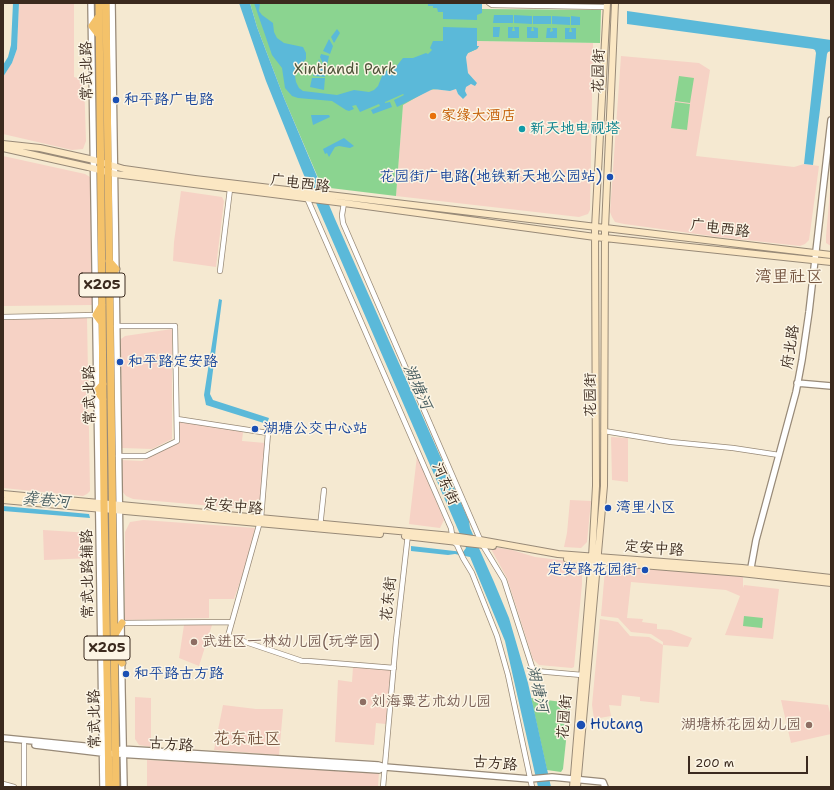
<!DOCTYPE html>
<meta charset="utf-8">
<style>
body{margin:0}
#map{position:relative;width:834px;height:790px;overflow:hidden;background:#f5e9d1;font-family:"Shantell Sans",sans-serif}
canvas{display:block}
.frame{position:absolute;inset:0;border:4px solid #3b2a1e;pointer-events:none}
.scale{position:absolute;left:688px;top:756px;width:120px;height:18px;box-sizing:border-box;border:2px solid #3b2a1e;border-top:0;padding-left:5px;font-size:12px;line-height:14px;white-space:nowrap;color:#3b2a1e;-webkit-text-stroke:3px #fcf5e5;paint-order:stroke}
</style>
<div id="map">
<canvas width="834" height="790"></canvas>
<div class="frame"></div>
<div class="scale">200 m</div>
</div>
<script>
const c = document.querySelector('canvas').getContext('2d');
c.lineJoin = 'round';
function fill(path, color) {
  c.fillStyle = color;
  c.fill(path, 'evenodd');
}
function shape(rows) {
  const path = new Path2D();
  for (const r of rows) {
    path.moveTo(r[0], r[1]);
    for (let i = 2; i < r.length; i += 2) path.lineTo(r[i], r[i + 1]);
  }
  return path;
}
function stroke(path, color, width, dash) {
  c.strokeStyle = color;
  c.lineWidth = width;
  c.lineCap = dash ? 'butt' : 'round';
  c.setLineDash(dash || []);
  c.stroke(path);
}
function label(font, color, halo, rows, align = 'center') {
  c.font = font + ' "Shantell Sans","LXGW WenKai TC",sans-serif';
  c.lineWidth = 3;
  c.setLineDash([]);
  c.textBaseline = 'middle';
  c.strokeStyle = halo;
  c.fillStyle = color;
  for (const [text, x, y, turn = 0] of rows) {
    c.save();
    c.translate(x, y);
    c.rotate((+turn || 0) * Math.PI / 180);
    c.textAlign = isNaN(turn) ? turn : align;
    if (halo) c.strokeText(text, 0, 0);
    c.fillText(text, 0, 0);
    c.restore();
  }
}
fill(shape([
 [19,3,74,3,74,77,84,80,86,141,83,149,72,150,3,134,3,77,12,63,17,49],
 [477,41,593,43,590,210,588,214,579,217,396,196,403,104,425,92,433,89,450,91,456,89,458,94,462,99,467,95,465,91,466,87,469,85,477,83,468,73,466,57,468,53,477,49],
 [621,56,699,63,710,70,696,156,794,167,804,164,819,166,809,240,805,244,800,246,719,237,624,224,615,222,612,217,610,212],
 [3,156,85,174,90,177,92,182,92,305,3,306],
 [831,180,831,246,826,243,826,236],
 [181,191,222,197,224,201,216,267,173,261,174,242],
 [87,317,90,491,87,494,83,496,3,488,3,320],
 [172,329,172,439,152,449,122,448,121,339,125,336],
 [179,421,243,432,242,441,265,443,259,510,133,499,126,496,122,491,121,460,142,461,179,442],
 [611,437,628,438,628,482,612,480],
 [417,456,444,520,440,528,409,524],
 [570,500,591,501,587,542,581,548,564,547,567,533],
 [143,520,255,528,246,565,234,599,209,599,209,618,125,620,125,532,130,522],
 [43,530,91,533,92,558,44,560],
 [493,547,512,550,535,557,568,561,580,570,582,576,582,584,574,667,572,668,539,665,533,659,507,578,491,549],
 [611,566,743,576,743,588,744,585,779,589,773,639,725,635,740,596,726,590,631,582,627,618,643,619,642,622,657,624,657,629,671,630,692,638,688,647,663,645,659,703,640,701,640,697,622,695,621,706,609,705,611,716,594,719,592,705,600,619,618,622,630,636,649,637,663,645,663,642,651,634,631,632,618,618,601,616,605,570],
 [184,625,212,625,199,666,179,658],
 [353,667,391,670,386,724,376,723,374,745,335,742,338,680,352,682],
 [135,697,151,698,151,747,139,745,135,739],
 [781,700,828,705,831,716,831,734,791,743],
 [223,705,256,709,283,709,279,755,214,750],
 [147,760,379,772,378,787,147,787]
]), '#f6d2c5');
fill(shape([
 [250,3,479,3,482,4,482,9,601,10,600,43,477,41,477,46,479,46,477,49,468,53,438,89,429,90,403,105,396,196,322,187,284,98,257,27],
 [679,76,694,78,690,103,675,101],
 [675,102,690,104,687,130,671,128],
 [744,616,763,618,762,628,743,626],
 [531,698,570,703,563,769,561,772,547,770]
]), '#8bd490');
fill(shape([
 [13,3,19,3,17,49,12,63,3,77,3,65,8,57,11,45],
 [239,3,250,3,257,27,284,98,335,219,469,521,470,528,494,582,509,618,528,683,551,787,538,787,505,641,470,557,455,554,448,555,411,551,411,546,463,552,466,548,303,173,266,81],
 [254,3,260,3,259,11,262,15,273,23,274,32,277,38,284,43,303,47,306,53,306,59,297,69,295,76,296,82,299,88,303,91,337,95,354,90,369,92,374,90,378,86,382,76,386,71,395,68,403,58,413,58,426,53,428,54,432,50,430,48,433,41,443,41,443,27,477,28,477,46,479,46,477,49,468,53,466,57,468,73,477,83,475,86,471,84,466,87,465,91,467,95,463,99,458,94,456,89,450,91,433,89,397,107,394,100,404,95,403,94,385,102,385,103,390,102,392,107,373,114,371,110,380,106,379,104,360,112,356,105,352,106,354,109,349,111,346,110,332,101,298,98,292,96,285,88,282,68,272,55],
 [417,3,479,3,482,4,482,13,477,15,477,20,443,19,443,12,438,12,437,8,433,8,433,6,428,6,428,3],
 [627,11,831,40,831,51,828,52,827,54,813,165,804,164,816,53,815,50,813,49,627,24],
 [494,15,513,15,513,23,493,23],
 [514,15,532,16,532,24,514,23],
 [533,16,551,16,551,24,533,24],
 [552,16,570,17,570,25,552,24],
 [571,16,580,17,580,25,571,25],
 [493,27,500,27,499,37,493,37],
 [508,27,513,27,512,31,515,31,514,27,519,27,519,38,508,38],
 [527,27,532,27,531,31,534,31,533,27,538,28,538,38,527,38],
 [547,28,551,28,550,32,553,31,552,28,557,28,557,38,546,38],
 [565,28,570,28,569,32,572,32,571,28,576,28,576,39,565,39],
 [337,29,340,33,334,43,331,37],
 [329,39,333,46,330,54,323,51],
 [321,54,329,56,326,70,320,57],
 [319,59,325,74,325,77,313,76],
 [312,78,325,78,324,90,310,87],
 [311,115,329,115,330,117,313,125],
 [344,138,354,146,350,148,339,146,335,147,329,157,327,153,325,154,323,149],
 [219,299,222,300,210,394,213,400,269,418,267,424,206,405,204,395],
 [3,506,89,514,90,518,3,511]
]), '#5bb9d9');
const minor = shape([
 [489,3,492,5,606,7],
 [307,198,451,528,453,541,457,545,463,558,472,573,497,636,508,675,532,787],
 [344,203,342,215,343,223,482,544,504,580,532,667,536,671,582,675],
 [220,271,230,189],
 [3,317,96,315],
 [116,326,175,326,177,441,146,456,118,456],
 [177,419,268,433,261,518,228,636,302,661,308,661,394,668],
 [604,431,671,442,733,448,779,455],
 [320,527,324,490],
 [122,623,232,622],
 [24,744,24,787],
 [3,784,14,787],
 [383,787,396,640,408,534]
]);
const tertiary = shape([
 [91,3,103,787],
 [112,3,122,691,124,787],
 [797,383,831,386],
 [750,573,756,540,796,392,802,360,809,312,831,120],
 [3,738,104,748],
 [35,745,102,753,379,770,385,767],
 [121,749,378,765,385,767,530,779,552,777,603,782,605,787]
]);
const secondary = shape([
 [3,144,40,148,94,160,124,169,195,179,831,255],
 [3,148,88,167,115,174,344,203,595,237,831,262],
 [3,494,452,536,480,540,558,554,742,568,831,578],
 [3,500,380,534],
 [405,536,493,546],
 [567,559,741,573,831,583],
 [573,787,592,557,596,486,595,228,607,3],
 [577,787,604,486,605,228,615,3]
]);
const primary = shape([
 [99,3,104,504,109,787],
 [106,3,116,787],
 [99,16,92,26,99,35],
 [109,261,116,269,109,279],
 [102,305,96,315,102,323],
 [103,384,97,391,103,399],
 [114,636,122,623],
 [115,652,122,663]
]);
stroke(minor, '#988a78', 6);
stroke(tertiary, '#988a78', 8);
stroke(secondary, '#988a78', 8);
stroke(primary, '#988a78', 9);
stroke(minor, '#fff', 4.5);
stroke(tertiary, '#fff', 5.5);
stroke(secondary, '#fbe7c3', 6);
stroke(primary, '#f4c26a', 7);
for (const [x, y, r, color] of [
 [116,100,4,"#1a4fb4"],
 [433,116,4,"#e8710a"],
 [522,129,4,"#0f9aa8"],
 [610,177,4,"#1a4fb4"],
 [120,362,4,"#1a4fb4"],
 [255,429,4,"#1a4fb4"],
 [608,508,4,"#1a4fb4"],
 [645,570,4,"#1a4fb4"],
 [194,642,4,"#8d6e63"],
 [126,674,4,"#1a4fb4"],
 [363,702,4,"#8d6e63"],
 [581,725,5,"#1a4fb4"],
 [809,725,4,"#8d6e63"]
]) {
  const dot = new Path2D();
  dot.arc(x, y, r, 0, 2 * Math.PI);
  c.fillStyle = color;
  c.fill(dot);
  stroke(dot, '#fcf5e5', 1.5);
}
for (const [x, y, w] of [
 [102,285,46],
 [107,648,46]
]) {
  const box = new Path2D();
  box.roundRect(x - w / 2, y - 12, w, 24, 3);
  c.fillStyle = '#fcf5e5';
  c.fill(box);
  stroke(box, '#3b2a1e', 1);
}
label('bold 14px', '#3b2a1e', null, [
 ["X205",102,285],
 ["X205",107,648]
]);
label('15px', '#4f543a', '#fcf5e5', [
 ["Xintiandi Park",345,70]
]);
label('15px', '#3b2a1e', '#fcf5e5', [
 ["常武北路",87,71,-91],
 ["花园街",599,71,-88],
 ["广电西路",300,184,7],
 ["广电西路",720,229,7],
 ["府北路",791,347,-81],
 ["常武北路",90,395,-91],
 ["花园街",591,395,-90],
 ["河东街",445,484,66],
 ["定安中路",233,507,5],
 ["定安中路",654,549,4],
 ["常武北路辅路",88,574,-91],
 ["花东街",389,599,-84],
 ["花园街",565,717,-85],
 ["常武北路",95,719,-91],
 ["古方路",171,745,4],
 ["古方路",495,764,5]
]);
label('15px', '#164399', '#fcf5e5', [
 ["和平路广电路",124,100],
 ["花园街广电路(地铁新天地公园站)",602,177,"right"],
 ["和平路定安路",128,362],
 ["湖塘公交中心站",263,429],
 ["湾里小区",616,508],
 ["定安路花园街",637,570,"right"],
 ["和平路古方路",134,674],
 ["Hutang",590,725]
], 'left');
label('15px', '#c56008', '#fcf5e5', [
 ["家缘大酒店",441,116]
], 'left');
label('15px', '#0d838f', '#fcf5e5', [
 ["新天地电视塔",530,129]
], 'left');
label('15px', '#785e54', '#fcf5e5', [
 ["武进区一林幼儿园(玩学园)",202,642],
 ["刘海粟艺术幼儿园",371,702],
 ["湖塘桥花园幼儿园",801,725,"right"]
], 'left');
label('italic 16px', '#465c5f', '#fcf5e5', [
 ["湖塘河",417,387,66],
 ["龚巷河",46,501,5],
 ["湖塘河",537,689,77]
]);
label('17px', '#765641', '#fcf5e5', [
 ["湾里社区",789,278],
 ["花东社区",247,740]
]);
</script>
